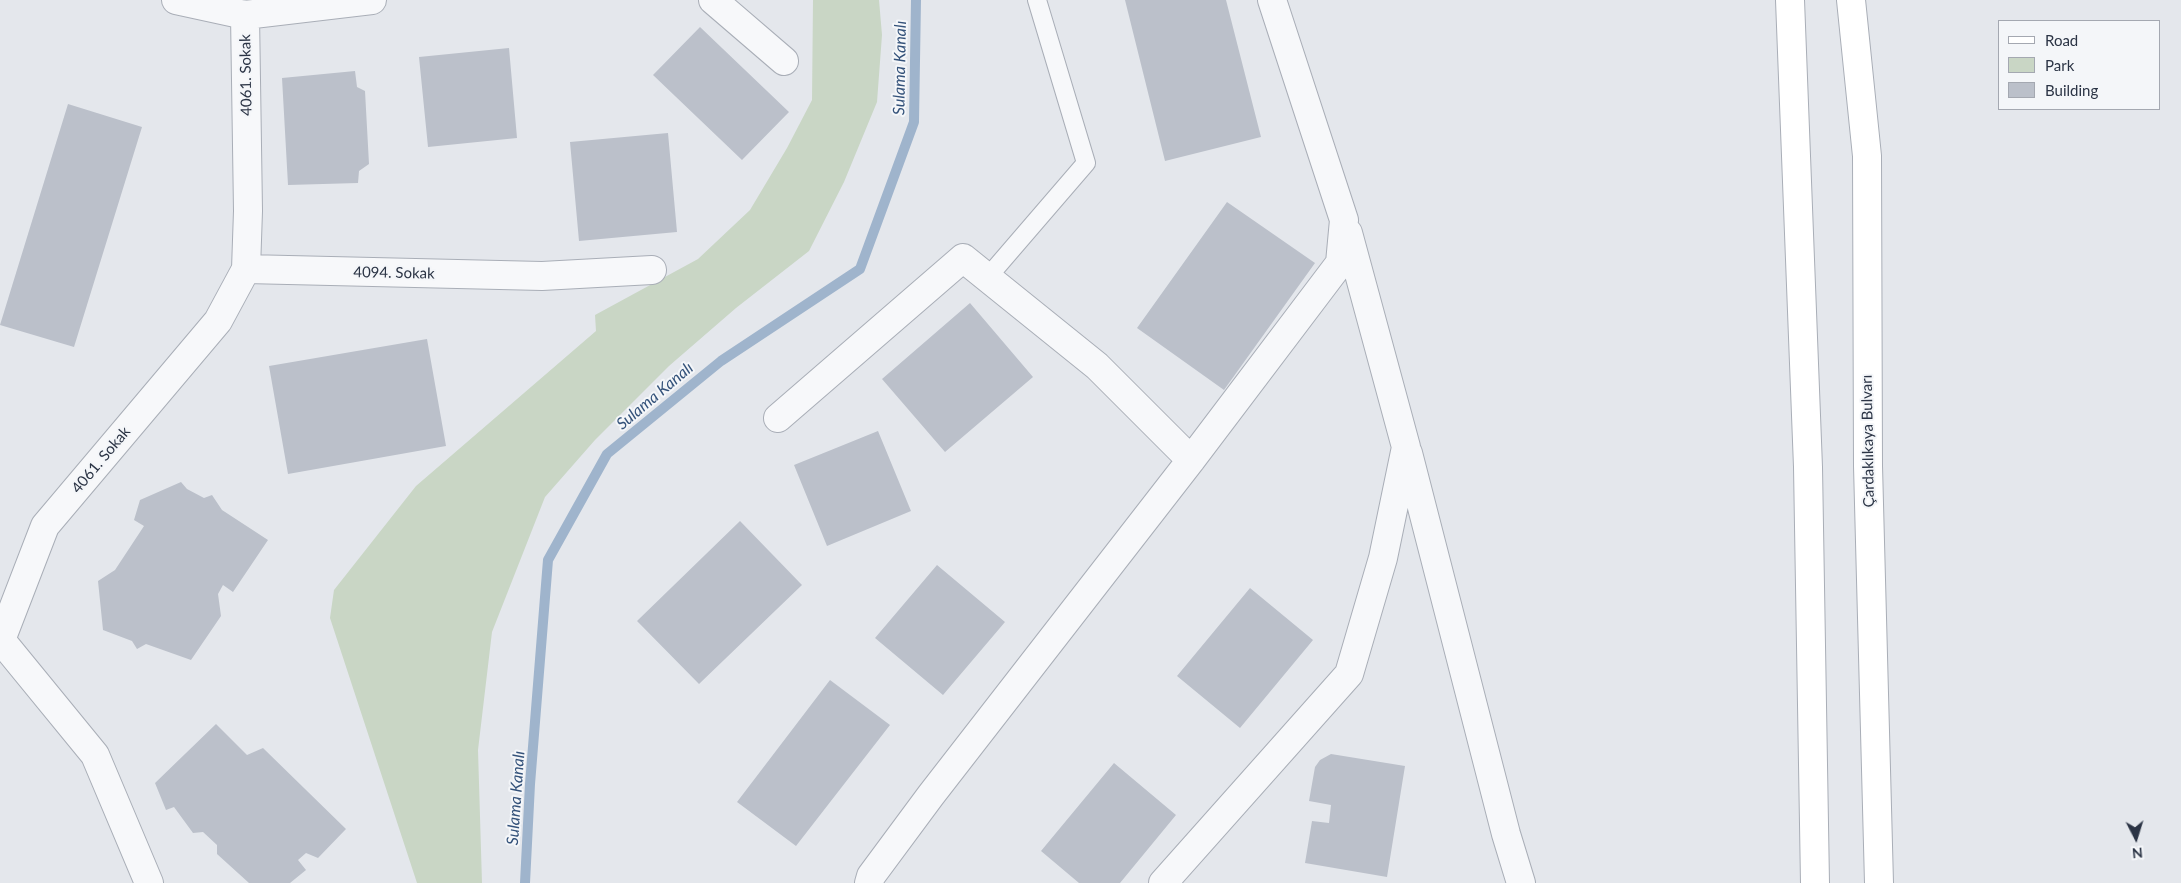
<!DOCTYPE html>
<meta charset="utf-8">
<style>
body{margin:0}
#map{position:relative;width:2181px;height:883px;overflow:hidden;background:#e4e7ec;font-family:Lato,sans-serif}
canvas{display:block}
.legend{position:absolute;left:1998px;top:20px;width:162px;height:90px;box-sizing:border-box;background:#f4f6f9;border:1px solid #a4a8b1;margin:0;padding:6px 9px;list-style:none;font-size:15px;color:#2b3445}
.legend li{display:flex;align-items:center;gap:10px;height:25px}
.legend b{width:25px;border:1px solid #a4a8b1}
.north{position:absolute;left:2111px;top:813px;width:50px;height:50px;-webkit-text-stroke:4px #f4f6f9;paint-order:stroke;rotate:175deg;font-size:14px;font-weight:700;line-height:20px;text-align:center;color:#2b3445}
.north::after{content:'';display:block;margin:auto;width:18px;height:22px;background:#2b3445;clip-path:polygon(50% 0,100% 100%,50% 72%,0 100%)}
</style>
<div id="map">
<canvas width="2181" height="883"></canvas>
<ul class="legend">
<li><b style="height:6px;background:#fff"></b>Road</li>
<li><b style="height:14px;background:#c9d6c5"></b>Park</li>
<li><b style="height:14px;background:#bbc0ca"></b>Building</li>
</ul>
<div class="north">N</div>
</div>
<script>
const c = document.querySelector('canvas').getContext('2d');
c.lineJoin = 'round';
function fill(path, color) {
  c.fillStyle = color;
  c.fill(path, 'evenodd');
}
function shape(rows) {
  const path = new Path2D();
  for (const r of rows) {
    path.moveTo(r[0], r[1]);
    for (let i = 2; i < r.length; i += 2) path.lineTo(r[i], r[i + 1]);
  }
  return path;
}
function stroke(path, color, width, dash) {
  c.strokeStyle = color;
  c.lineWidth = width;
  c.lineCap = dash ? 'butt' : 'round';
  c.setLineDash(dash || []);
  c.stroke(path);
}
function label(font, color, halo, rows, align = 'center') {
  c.font = font + ' Lato,sans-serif';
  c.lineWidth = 4;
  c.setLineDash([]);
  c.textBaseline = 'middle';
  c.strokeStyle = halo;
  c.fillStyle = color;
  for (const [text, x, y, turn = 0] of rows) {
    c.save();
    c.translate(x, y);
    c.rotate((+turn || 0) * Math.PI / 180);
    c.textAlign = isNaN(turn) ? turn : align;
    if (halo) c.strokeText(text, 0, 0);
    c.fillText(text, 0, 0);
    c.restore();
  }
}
fill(shape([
 [813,0,879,0,882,35,877,102,844,182,809,251,736,308,669,366,595,440,545,497,492,632,478,750,482,883,417,883,330,618,334,590,416,486,596,331,595,315,698,259,750,210,787,148,812,100]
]), '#c9d6c5');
stroke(shape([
 [525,883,530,784,548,560,607,454,721,361,860,269,914,122,916,0]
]), '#9fb4cc', 10);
fill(shape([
 [1125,0,1226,0,1261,137,1165,161],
 [700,27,789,112,742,160,653,75],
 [509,48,517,138,428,147,419,57],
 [355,71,357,87,365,91,369,164,359,171,358,183,288,185,282,78],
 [68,104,142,127,74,347,0,325],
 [668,133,677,232,579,241,570,142],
 [1227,202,1315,263,1224,390,1137,328],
 [970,303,1033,377,945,452,882,379],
 [427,339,446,446,288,474,269,366],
 [878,431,911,511,827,546,794,465],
 [181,482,187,489,204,498,212,495,222,510,268,540,233,592,223,585,218,594,221,616,191,660,146,644,137,649,132,641,103,630,98,581,115,570,144,526,134,520,140,500],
 [740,521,802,585,699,684,637,621],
 [937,565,1005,622,943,695,875,638],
 [1250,588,1313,640,1240,728,1177,676],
 [830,680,890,725,796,846,737,802],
 [216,724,247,755,263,748,346,829,318,858,306,853,298,860,306,870,290,883,249,883,217,854,217,845,203,832,193,833,174,807,166,810,155,783],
 [1331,754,1405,766,1387,877,1305,863,1312,821,1329,823,1331,805,1309,801,1315,767,1320,760],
 [1114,763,1176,815,1120,883,1079,883,1041,851]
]), '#bbc0ca');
const lane = shape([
 [987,278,1086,163,1037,0]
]);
const street = shape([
 [176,0,245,15,372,0],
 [713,0,784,61],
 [246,269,542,276,652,270],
 [778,418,963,258,1097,366,1191,460],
 [1408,453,1506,834,1521,883],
 [149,883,95,755,1,640,45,526,218,321,246,269,248,211,245,15],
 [869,883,871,876,931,795,1191,460,1340,263,1344,220,1272,0],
 [1163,883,1349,674,1383,558,1406,447,1348,233]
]);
const secondary = shape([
 [1790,0,1808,467,1815,883],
 [1851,0,1867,156,1868,466,1879,883]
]);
stroke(lane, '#a9aeb7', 20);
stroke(street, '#a9aeb7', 30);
stroke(secondary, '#a9aeb7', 30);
stroke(lane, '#f7f8fa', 18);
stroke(street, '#f7f8fa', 28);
stroke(secondary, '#fff', 28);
label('15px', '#2b3445', '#f4f6f9', [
 ["4061. Sokak",246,75,-91],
 ["4094. Sokak",394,273,1],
 ["Çardaklıkaya Bulvarı",1868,441,-91],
 ["4061. Sokak",101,460,-50]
]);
label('italic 16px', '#34527a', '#f4f6f9', [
 ["Sulama Kanalı",900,68,-89],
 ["Sulama Kanalı",655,396,-40],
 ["Sulama Kanalı",516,798,-86]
]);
</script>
